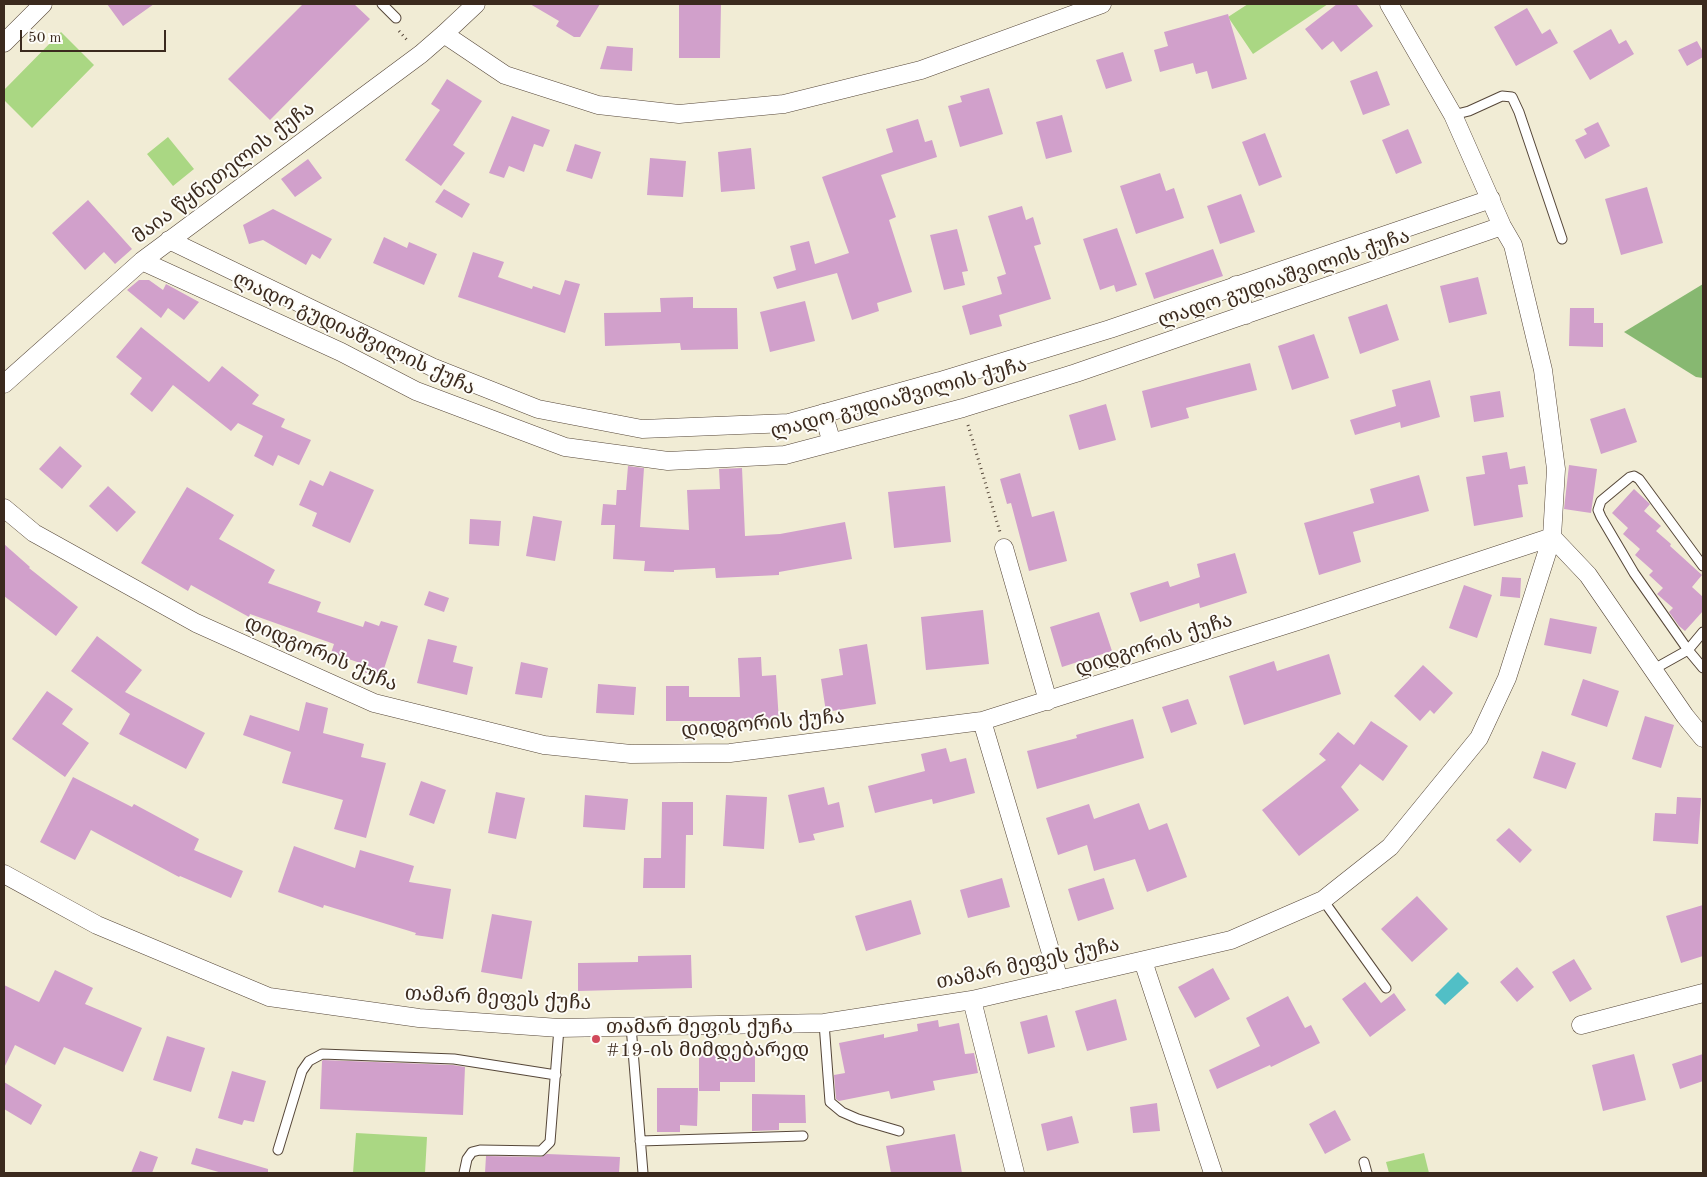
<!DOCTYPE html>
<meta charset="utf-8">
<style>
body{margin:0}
#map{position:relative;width:1707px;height:1177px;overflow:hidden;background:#f1ecd5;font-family:"Old Standard TT",serif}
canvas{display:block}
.frame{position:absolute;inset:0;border:5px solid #3b2a1e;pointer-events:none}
.scale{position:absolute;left:20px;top:30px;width:146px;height:22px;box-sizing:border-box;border:2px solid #3b2a1e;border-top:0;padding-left:6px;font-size:15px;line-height:18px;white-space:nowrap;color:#3b2a1e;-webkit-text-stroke:4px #fdfcf7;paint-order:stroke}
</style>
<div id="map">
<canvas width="1707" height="1177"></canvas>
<div class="frame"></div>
<div class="scale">50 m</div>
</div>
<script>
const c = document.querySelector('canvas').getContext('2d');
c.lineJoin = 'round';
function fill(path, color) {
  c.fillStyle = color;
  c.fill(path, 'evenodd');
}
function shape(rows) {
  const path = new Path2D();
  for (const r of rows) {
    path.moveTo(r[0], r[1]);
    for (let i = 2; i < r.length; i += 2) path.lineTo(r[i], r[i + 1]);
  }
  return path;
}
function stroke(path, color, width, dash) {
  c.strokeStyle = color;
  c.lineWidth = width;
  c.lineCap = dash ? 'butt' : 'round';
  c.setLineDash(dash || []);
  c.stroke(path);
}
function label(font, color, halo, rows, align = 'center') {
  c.font = font + ' "Old Standard TT","Noto Serif Georgian",serif';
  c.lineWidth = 4;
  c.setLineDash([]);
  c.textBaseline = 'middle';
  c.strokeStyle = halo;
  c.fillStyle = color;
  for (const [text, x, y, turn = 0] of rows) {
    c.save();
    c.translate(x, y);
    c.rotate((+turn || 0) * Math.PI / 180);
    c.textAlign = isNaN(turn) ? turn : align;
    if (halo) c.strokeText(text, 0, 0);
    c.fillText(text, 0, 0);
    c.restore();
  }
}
fill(shape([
 [1248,4,1328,4,1253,54,1228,17],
 [61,32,94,65,32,128,4,100,4,90],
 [168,137,194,169,173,186,147,154],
 [356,1133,427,1137,425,1173,353,1173],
 [1424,1153,1429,1173,1389,1173,1386,1162]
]), '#aad783');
fill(shape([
 [1703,284,1703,378,1696,377,1624,332]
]), '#87b871');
fill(shape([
 [1458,972,1469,983,1445,1005,1435,995]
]), '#51bfc6');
fill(shape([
 [107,4,154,4,123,26],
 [303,4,354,4,370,19,270,120,228,79],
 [530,4,600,4,580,37,574,37,556,26,559,21],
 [679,4,721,4,720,58,679,58],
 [1337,4,1356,4,1373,26,1341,52,1333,41,1322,50,1305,29],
 [1527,8,1542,34,1550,29,1558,43,1516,66,1494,27],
 [1228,14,1247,79,1212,89,1207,71,1196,74,1193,63,1160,72,1154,50,1168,46,1164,32],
 [1611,29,1619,44,1626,40,1634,54,1590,80,1573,51],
 [1697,41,1703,52,1703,57,1687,66,1678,50],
 [607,46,633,48,632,71,600,69],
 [1123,52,1132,81,1106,89,1096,60],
 [1377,71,1390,105,1363,115,1350,81],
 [447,79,482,101,453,145,465,153,441,186,405,160,440,110,431,104],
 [989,88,1003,134,960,147,948,106,962,102,960,96],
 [1062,115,1072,152,1046,159,1036,122],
 [512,116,550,130,543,147,534,144,524,172,509,166,504,178,489,173],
 [918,119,925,142,932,140,937,157,881,175,896,217,889,220,912,292,877,303,879,311,852,320,837,273,777,289,773,277,796,270,790,246,809,241,815,264,849,253,822,177,893,152,886,129],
 [1598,122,1610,146,1585,159,1575,140,1587,134,1584,129],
 [1408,129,1422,163,1396,174,1382,140],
 [1265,133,1282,177,1259,186,1242,142],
 [575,144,601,152,592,179,566,171],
 [751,148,755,189,721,192,718,152],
 [650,158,686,161,683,197,647,195],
 [308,159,322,178,295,197,281,179],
 [1160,173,1166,191,1174,188,1184,218,1136,234,1120,186],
 [1647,187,1663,243,1621,255,1605,199],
 [444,189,470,204,462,218,435,202],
 [1241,194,1255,232,1220,244,1207,206],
 [88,200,132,249,115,264,104,252,85,270,52,233],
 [1022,206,1026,220,1033,217,1041,244,1034,246,1051,299,999,315,1002,326,970,335,962,306,1002,294,997,277,1006,274,988,216],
 [273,209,332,239,320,259,312,254,306,265,263,240,249,244,243,225],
 [1117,228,1137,285,1116,292,1114,285,1100,290,1083,239],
 [957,229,968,271,962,272,965,285,944,290,930,235],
 [384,237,407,248,409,242,437,254,424,285,373,263],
 [1213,249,1223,276,1154,299,1145,273],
 [473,252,504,262,498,277,532,289,533,286,560,295,565,280,580,284,565,333,458,297],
 [1478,277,1487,314,1449,323,1440,286],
 [139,280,149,280,163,290,166,284,199,302,184,320,168,308,161,318,127,290],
 [693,297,693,308,737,308,738,349,681,350,680,343,605,346,604,313,661,312,660,298],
 [805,301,815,341,770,352,760,312],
 [1387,304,1399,340,1360,354,1348,317],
 [1570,308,1594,308,1594,323,1603,323,1603,347,1569,346],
 [141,327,209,382,222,366,259,395,252,404,285,419,281,427,311,440,299,465,278,455,273,466,254,456,263,436,238,423,231,431,173,385,152,412,130,394,142,378,116,357],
 [1314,334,1329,378,1292,390,1278,346],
 [1250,363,1257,390,1186,408,1189,418,1151,428,1142,391],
 [1430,380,1440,417,1401,428,1400,422,1355,435,1350,420,1396,406,1392,390],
 [1500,391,1504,417,1474,422,1470,396],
 [1106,404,1116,440,1079,450,1069,415],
 [1625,408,1637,442,1601,454,1590,419],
 [60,446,82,466,62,489,39,469],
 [1507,452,1510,469,1525,466,1528,484,1518,485,1523,517,1474,526,1466,477,1485,474,1482,456],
 [1569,465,1597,469,1591,513,1564,509],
 [628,466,644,468,640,527,689,530,687,490,720,489,719,469,742,468,745,536,780,534,845,522,852,559,779,572,779,575,716,578,715,568,674,570,674,572,644,571,645,561,613,559,615,525,601,525,603,504,616,505,617,490,626,490],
 [330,471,374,490,350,543,312,526,317,513,299,505,310,480,323,486],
 [1020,473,1032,517,1054,511,1067,561,1029,571,1011,503,1007,504,1000,479],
 [1419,475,1429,511,1353,532,1361,562,1319,575,1304,523,1374,503,1370,489],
 [108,486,136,512,117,532,89,506],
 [945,486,951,542,894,548,888,492],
 [187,487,234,515,219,539,275,570,268,583,321,602,317,612,363,627,365,621,379,626,381,621,398,626,381,678,364,672,366,665,331,653,334,644,250,614,249,617,191,585,188,591,141,563],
 [1634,489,1650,504,1644,511,1661,526,1656,531,1671,544,1670,546,1702,575,1692,587,1703,597,1703,611,1685,631,1679,626,1669,612,1673,608,1657,594,1663,588,1649,575,1653,571,1635,555,1640,549,1623,534,1628,528,1612,513],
 [533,516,562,521,555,561,526,556],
 [470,519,501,521,499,546,469,544],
 [4,544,30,567,29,568,78,607,56,636,4,596],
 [1235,553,1247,593,1200,608,1199,603,1140,622,1130,593,1168,581,1170,587,1200,577,1197,564],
 [1502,577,1521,578,1520,598,1500,596],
 [1464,585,1492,595,1477,638,1449,628],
 [429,591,449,598,444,612,424,605],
 [983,610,989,664,926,670,921,617],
 [1099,612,1112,651,1062,667,1050,627],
 [1550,618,1597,627,1591,654,1544,645],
 [97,636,142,670,125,692,205,733,186,769,119,734,130,714,71,671],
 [428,639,457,646,453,662,473,667,467,695,417,683],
 [867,644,876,704,826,712,821,679,843,675,839,649],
 [1329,654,1341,694,1244,725,1229,676,1274,661,1277,671],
 [761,657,762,676,776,675,779,722,772,723,772,724,740,726,740,721,666,721,666,686,689,686,689,697,740,697,738,658],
 [521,662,548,668,542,698,515,694],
 [1423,665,1453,693,1434,714,1430,710,1420,721,1394,696],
 [1583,679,1619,691,1607,727,1571,715],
 [598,684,636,687,634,715,596,713],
 [47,691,73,709,62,724,89,743,65,777,12,739],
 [1188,699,1197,724,1171,733,1162,707],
 [306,702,328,708,323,733,364,744,361,757,386,763,366,838,334,829,343,800,282,783,291,752,243,735,250,715,299,731],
 [1645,716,1674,725,1661,768,1632,759],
 [1133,719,1144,758,1037,789,1027,751,1077,738,1076,735],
 [1371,721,1408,746,1383,781,1360,764,1341,787,1359,810,1299,856,1262,810,1326,760,1319,754,1338,732,1354,745],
 [946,748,950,762,966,758,975,793,933,804,932,799,875,813,868,786,925,771,921,754],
 [1542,751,1576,763,1566,789,1533,778],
 [73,777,132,807,134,804,199,839,194,850,243,871,231,898,180,876,179,877,91,830,75,860,40,842],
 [421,781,446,790,434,824,409,815],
 [824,787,828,805,839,802,844,827,813,834,815,840,799,843,788,795],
 [496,792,525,798,516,839,488,833],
 [585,795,628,799,625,830,583,827],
 [726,795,767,797,764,849,723,846],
 [1677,797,1701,798,1698,844,1653,841,1655,813,1676,814],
 [662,802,693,802,693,835,686,835,685,888,643,888,644,858,661,858],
 [1139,803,1149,830,1167,823,1187,877,1147,892,1135,859,1094,871,1087,845,1058,855,1046,818,1089,804,1094,819],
 [1509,828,1532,850,1520,863,1496,840],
 [294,846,355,868,360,850,414,866,409,882,451,889,443,939,415,935,416,933,324,905,323,908,278,892],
 [1002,878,1010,907,968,918,960,890],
 [1104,878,1114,909,1078,921,1068,889],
 [1417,896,1448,929,1412,962,1381,929],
 [911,900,921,934,866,951,855,916],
 [1703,905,1703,956,1681,963,1666,916],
 [492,914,532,921,522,979,481,972],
 [691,955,692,988,578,991,578,963,638,962,638,956],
 [1574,959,1592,989,1570,1002,1552,972],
 [1517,967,1534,987,1517,1002,1500,982],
 [1213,968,1230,999,1195,1018,1178,987],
 [55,970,93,988,85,1004,142,1028,123,1072,64,1047,55,1065,15,1045,4,1068,4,985,39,1002],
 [1365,982,1381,1003,1394,993,1406,1010,1370,1037,1342,999],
 [1288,996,1305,1028,1311,1025,1320,1043,1271,1067,1270,1065,1217,1089,1209,1070,1260,1046,1246,1018],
 [1116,999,1127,1040,1087,1051,1075,1011],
 [1047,1015,1055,1047,1028,1054,1020,1022],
 [938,1020,939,1027,959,1023,965,1054,974,1053,978,1073,933,1081,935,1090,891,1099,889,1091,839,1101,836,1099,834,1075,845,1073,839,1043,884,1034,884,1038,918,1031,917,1024],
 [167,1036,205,1048,191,1092,153,1080],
 [755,1054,755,1082,720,1082,720,1091,699,1091,699,1055],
 [1634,1054,1646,1100,1603,1111,1592,1065],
 [1703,1054,1703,1081,1680,1089,1672,1064],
 [323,1060,453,1065,465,1067,463,1115,320,1109,322,1061],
 [232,1071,266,1081,254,1122,244,1120,242,1125,218,1118],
 [4,1082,42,1105,31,1125,4,1109],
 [657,1088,698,1088,697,1126,680,1125,680,1132,657,1132],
 [752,1094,805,1095,806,1123,779,1123,779,1130,752,1131],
 [1157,1103,1160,1131,1133,1133,1130,1107],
 [1335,1110,1351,1140,1325,1154,1309,1124],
 [1072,1116,1079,1143,1047,1151,1041,1124],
 [955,1134,962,1173,891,1173,886,1146],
 [196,1148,268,1169,268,1173,222,1173,191,1164],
 [140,1151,158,1157,152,1173,131,1173],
 [547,1154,620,1157,619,1173,485,1173,486,1156,541,1157]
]), '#d1a0cb');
const service = shape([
 [382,4,396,18],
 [1453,115,1469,111,1502,96,1512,97,1519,112,1562,239],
 [1703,566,1639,479,1634,476,1630,477,1601,501,1598,510,1601,517,1634,573,1688,650,1703,668],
 [1654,669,1688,650,1703,632],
 [1323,900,1386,988],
 [824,1023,830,1102,842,1112,858,1119,899,1131],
 [631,1026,643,1173],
 [640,1141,803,1136],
 [278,1150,302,1071,309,1061,322,1054,454,1059,556,1075],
 [1364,1162,1367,1173],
 [464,1173,467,1159,472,1152,480,1150,541,1151,550,1142,559,1028]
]);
const minor = shape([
 [444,34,505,75,598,105,679,114,784,104,921,70,1102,4],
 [4,43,43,4],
 [169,240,432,367,538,409,642,429,789,423,940,381,1110,329,1491,199],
 [142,261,341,352,416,391,565,447,668,461,785,455,963,408,1076,373,1502,226],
 [1236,285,1246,315],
 [4,384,142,261,421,54,444,34,476,4],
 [823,413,832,443],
 [4,508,34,533,196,623,374,703,544,745,631,754,730,753,982,721,1298,621,1552,537,1588,575,1685,716,1703,738],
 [1004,548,1048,701],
 [982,721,1059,980],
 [4,874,97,925,269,997,419,1018,559,1028,824,1023,972,1000,1231,940,1323,900,1390,847,1479,738,1507,678,1552,537,1556,469,1543,370,1513,245,1502,226,1453,115,1389,4],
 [1143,961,1213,1173],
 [972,1000,1015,1173],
 [1581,1025,1703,993]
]);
stroke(service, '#564739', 11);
stroke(minor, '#564739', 19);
stroke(shape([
 [399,31,408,41],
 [968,425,1000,532]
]), '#564739', 3, [1, 4]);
stroke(service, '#fff', 9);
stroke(minor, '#fff', 18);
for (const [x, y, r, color] of [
 [596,1039,5,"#d1495b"]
]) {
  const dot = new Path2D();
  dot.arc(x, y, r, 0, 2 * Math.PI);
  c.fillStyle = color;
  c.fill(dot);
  stroke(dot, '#fdfcf7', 2);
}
label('20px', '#3b2a1e', '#fdfcf7', [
 ["მაია წყნეთელის ქუჩა",224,173,-37],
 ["ლადო გუდიაშვილის ქუჩა",1284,279,-19],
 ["ლადო გუდიაშვილის ქუჩა",354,334,25],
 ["ლადო გუდიაშვილის ქუჩა",899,399,-15],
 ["დიდგორის ქუჩა",1154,645,-18],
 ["დიდგორის ქუჩა",321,654,23],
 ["დიდგორის ქუჩა",763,724,-5],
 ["თამარ მეფეს ქუჩა",1028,964,-12],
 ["თამარ მეფეს ქუჩა",498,999,3]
]);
label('20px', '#3b2a1e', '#fdfcf7', [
 ["თამარ მეფის ქუჩა",606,1028],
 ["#19-ის მიმდებარედ",606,1051]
], 'left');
</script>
